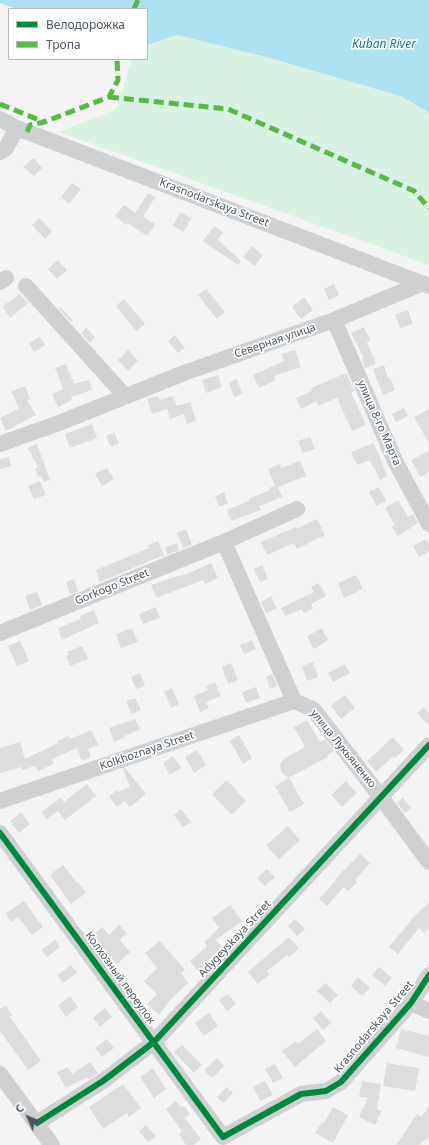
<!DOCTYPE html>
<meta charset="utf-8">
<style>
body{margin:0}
#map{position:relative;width:429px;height:1145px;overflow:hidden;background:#f4f4f4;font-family:"Noto Sans",sans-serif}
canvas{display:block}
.legend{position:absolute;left:8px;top:8px;width:140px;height:52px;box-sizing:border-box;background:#fff;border:1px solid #b7bbc0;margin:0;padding:5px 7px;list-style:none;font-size:12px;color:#4a5661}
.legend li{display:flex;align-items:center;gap:8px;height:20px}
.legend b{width:20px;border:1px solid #b7bbc0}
.north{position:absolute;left:8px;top:1097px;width:40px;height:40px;-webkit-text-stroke:3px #fff;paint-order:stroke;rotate:315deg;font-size:11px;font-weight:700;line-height:16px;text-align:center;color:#4a5661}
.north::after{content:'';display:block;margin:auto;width:14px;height:18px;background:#4a5661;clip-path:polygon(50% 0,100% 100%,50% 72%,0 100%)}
</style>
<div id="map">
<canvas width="429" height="1145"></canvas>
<ul class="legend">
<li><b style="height:5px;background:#00873e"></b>Велодорожка</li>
<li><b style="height:5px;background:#58b947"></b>Тропа</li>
</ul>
<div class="north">С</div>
</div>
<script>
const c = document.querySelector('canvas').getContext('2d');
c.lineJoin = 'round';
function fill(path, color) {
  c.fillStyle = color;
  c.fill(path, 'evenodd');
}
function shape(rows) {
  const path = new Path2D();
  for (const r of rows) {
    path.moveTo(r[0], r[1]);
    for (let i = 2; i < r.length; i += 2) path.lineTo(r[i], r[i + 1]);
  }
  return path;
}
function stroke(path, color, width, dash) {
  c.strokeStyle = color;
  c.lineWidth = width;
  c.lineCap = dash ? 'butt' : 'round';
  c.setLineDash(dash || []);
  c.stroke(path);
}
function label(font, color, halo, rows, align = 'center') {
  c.font = font + ' "Noto Sans",sans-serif';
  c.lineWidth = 3.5;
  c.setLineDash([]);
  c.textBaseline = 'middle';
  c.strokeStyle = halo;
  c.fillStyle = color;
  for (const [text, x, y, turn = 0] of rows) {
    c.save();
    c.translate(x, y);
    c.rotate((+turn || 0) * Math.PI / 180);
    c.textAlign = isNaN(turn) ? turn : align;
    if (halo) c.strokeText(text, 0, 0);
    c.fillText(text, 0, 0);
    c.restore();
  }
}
fill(shape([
 [177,35,270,58,403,97,429,113,429,266,407,257,59,132,116,109,132,59,147,59,147,45]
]), '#d9f2e3');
fill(shape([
 [0,0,429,0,429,113,403,97,270,58,177,35,147,45,147,9,16,9,0,3]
]), '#aee2f0');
fill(shape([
 [34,158,42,168,34,176,23,167],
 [72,183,81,189,69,204,61,197],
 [148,193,155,197,143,217,155,224,148,236,127,223,126,225,115,216,124,205,135,213],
 [180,212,191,218,184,232,173,226],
 [39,218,52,231,45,239,32,225],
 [214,226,223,232,218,240,241,261,238,265,203,241],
 [252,246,263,255,255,266,243,257],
 [58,260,67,270,57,279,48,269],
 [334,284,339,295,329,300,324,289],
 [206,289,225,312,217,319,198,295],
 [20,294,28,303,10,318,3,306],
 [304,297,313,310,301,319,292,307],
 [124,299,145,324,136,331,116,306],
 [61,308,73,320,71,322,59,309],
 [408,310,413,324,400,328,395,314],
 [364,327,370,340,367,342,376,364,365,368,362,359,364,358,351,333],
 [86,328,95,337,90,343,81,333],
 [175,335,185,348,178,353,168,341],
 [40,337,45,345,34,352,29,343],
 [128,350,138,361,128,371,118,360],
 [295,350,301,367,274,376,276,380,259,388,253,375,284,361,282,354],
 [66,364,74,384,89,380,92,390,71,397,72,400,58,407,52,394,63,389,55,368],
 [384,365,388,378,390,377,395,390,383,395,373,369],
 [346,373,354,391,351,392,366,425,352,431,337,398,318,406,317,401,301,409,296,398,312,391,311,388],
 [218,375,222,387,206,393,202,380],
 [237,379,242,394,234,397,229,383],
 [25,386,30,399,27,400,36,415,6,431,0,418,19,408,11,392],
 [158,396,159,400,173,396,177,406,190,402,196,421,187,424,184,414,170,419,167,409,152,414,147,399],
 [404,408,408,416,396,422,392,414],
 [429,409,429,443,414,417],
 [92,424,97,438,70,448,65,434],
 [114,432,119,443,111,447,106,436],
 [310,437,315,449,303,453,298,441],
 [374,443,387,476,380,480,370,460,357,465,351,452],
 [37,444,50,480,44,482,41,476,38,477,35,468,38,468,28,448],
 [429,451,429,472,420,477,411,460],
 [9,457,11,466,0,469,0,459],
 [300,461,306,476,278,487,282,497,259,506,261,510,231,521,227,510,249,501,249,499,270,490,269,488,275,486,268,469,280,464,281,468],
 [107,468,114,479,102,486,95,474],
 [40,481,46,495,34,499,28,486],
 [379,487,386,501,376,506,369,492],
 [224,492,228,503,219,507,215,496],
 [398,500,408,517,413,514,418,523,398,536,392,527,395,525,385,508],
 [317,519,325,535,297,549,294,543,267,555,261,542,296,527,297,529],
 [186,529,192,545,183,548,177,533],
 [426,539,429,544,429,551,419,557,413,546],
 [158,541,164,555,100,582,96,570,149,548,148,545],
 [177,543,179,550,167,555,165,548],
 [211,563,218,578,205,584,203,580,156,598,151,585,184,574,185,575],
 [262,565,268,579,260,582,254,569],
 [356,575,363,589,344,598,338,583],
 [74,579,78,591,70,594,66,582],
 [319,583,326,596,311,604,313,609,304,613,302,609,285,616,281,608,314,592,311,587],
 [37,592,42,605,30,610,25,596],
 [271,596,277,608,266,613,261,602],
 [156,607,160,618,143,624,139,614],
 [94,610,99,623,62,640,58,628,81,619,80,616],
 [132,628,138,642,121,648,116,634],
 [322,628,328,640,314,649,307,636],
 [252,640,256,649,244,654,240,645],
 [20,641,29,661,17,666,8,646],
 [82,646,88,659,70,666,66,656,69,655,67,652],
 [313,662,318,677,307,681,302,666],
 [231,663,238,680,228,684,222,667],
 [345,664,350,673,333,682,328,673],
 [140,673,145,686,136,689,131,677],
 [272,674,277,686,270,689,266,677],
 [215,682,221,696,206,702,209,708,200,712,194,696,208,690,206,686],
 [256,687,260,698,246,703,242,692],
 [172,688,179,704,171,708,164,691],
 [345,695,355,708,341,719,331,706],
 [135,698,141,710,132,714,126,701],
 [424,707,429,713,429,726,417,713],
 [135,719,140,729,125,736,125,737,114,742,109,728],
 [307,720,320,742,325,740,334,751,327,755,328,757,288,778,281,772,280,764,285,758,305,747,294,727],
 [92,730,98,745,88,749,91,757,82,761,77,748,52,759,54,764,38,771,35,766,22,770,21,767,0,773,0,748,20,742,25,759,58,743,57,741,69,736,70,739],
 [239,735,252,758,243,764,230,741],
 [393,737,404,750,395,758,394,756,376,772,367,761],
 [197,750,206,765,194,773,185,757],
 [173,756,181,768,170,775,163,763],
 [125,768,146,794,130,807,125,801,117,807,109,796,117,790,118,792,130,787,123,769],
 [289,778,304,804,290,812,275,786],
 [227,780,246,801,231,815,212,794],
 [346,781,357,793,342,807,331,795],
 [87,784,96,796,65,820,58,811,46,819,42,812,61,797,64,802],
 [403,798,411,808,405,813,397,803],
 [181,809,191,822,183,827,174,815],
 [21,812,30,824,19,833,10,821],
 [288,826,300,840,279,859,266,845],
 [360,854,370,863,355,880,357,882,348,891,344,887,327,906,319,899,336,880,335,879],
 [63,865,77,883,78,882,86,893,71,904,50,875],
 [267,869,275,877,265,886,257,878],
 [24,901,43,927,32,935,18,917,11,922,6,913],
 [429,902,429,928,424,933,419,928,398,954,389,947,411,921,410,920],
 [230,905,242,921,216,940,223,948,208,962,210,965,200,974,190,961,207,946,204,942,219,928,212,918],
 [295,919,305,929,297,936,288,926],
 [119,925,127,933,120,940,130,952,117,964,92,936,102,927,109,935],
 [289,937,299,948,289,957,287,955,267,971,270,974,258,984,248,972],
 [55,940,60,947,47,957,41,950],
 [160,941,185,970,181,973,188,983,171,999,159,1015,147,1004,157,994,144,981,157,968,145,953],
 [71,965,77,973,63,983,57,975],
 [379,967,392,978,385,986,372,975],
 [358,977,370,988,362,996,351,986],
 [325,983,338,995,330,1003,317,991],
 [228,994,236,1004,227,1011,219,1000],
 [70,996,78,1007,66,1017,58,1005],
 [6,1006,12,1015,10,1017,41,1061,28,1070,0,1031,0,1009],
 [105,1008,112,1017,100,1027,93,1018],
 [321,1011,331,1023,323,1030,313,1018],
 [209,1013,218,1026,204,1036,195,1023],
 [317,1029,326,1041,295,1067,282,1051,296,1041,298,1044],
 [401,1029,429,1036,429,1057,396,1048],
 [107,1039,114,1048,102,1057,95,1048],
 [182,1045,202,1065,194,1073,174,1052],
 [217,1058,224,1066,212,1078,204,1070],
 [90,1062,98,1073,89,1079,87,1077,66,1088,57,1072,68,1067,72,1074],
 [387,1063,419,1068,415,1091,383,1086],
 [275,1064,283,1078,273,1083,265,1069],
 [153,1068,166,1089,154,1098,140,1077],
 [265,1081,273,1095,260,1101,253,1087],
 [362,1081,381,1084,377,1109,382,1111,375,1125,359,1117,368,1098,359,1097],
 [123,1084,141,1108,129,1117,127,1113,103,1129,89,1107],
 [227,1087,233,1093,223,1103,217,1097],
 [176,1101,181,1107,184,1106,190,1114,185,1118,201,1139,194,1145,186,1145,179,1134,182,1131,166,1109],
 [429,1106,429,1137,427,1140,424,1140,420,1145,396,1145,417,1114,421,1117],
 [333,1107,348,1115,333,1143,315,1133,322,1122,324,1123],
 [146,1125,156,1136,148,1142,139,1131]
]), '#ddddde');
stroke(shape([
 [0,119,17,128,429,286],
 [0,152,6,148,17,128],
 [0,282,6,278],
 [26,286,125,396],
 [334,320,396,463,429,524],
 [0,444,59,423,184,373,334,320,423,283],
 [224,542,294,701],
 [0,633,224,542,297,509],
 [294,701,313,709,380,796,429,862],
 [0,801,294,701],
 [0,833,223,1137,301,1094,326,1091,341,1082,411,1003,429,975],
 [411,1003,429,1011],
 [0,1074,52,1145],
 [37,1123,103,1081,154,1042,429,745]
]), '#ced0d2', 16);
stroke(shape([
 [134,9,138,0],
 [109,97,228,109,414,191,429,208],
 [0,104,44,122],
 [27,132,30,125,44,122,109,97,118,80,117,59]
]), '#58b947', 5, [10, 5]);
stroke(shape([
 [0,833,223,1137,301,1094,326,1091,341,1082,411,1003,429,975],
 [37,1123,103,1081,154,1042,429,745]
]), '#00873e', 6);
label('11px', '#4a5661', '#fff', [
 ["Krasnodarskaya Street",214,203,21],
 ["Северная улица",275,341,-19],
 ["улица 8-го Марта",379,423,66],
 ["Gorkogo Street",112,587,-22],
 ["улица Лукьяненко",343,749,51],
 ["Kolkhoznaya Street",147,751,-19],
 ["Adygeyskaya Street",235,939,-47],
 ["Колхозный переулок",120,978,54],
 ["Krasnodarskaya Street",374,1027,-50]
]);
label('italic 12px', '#0c7c9b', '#fff', [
 ["Kuban River",384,45]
]);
</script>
